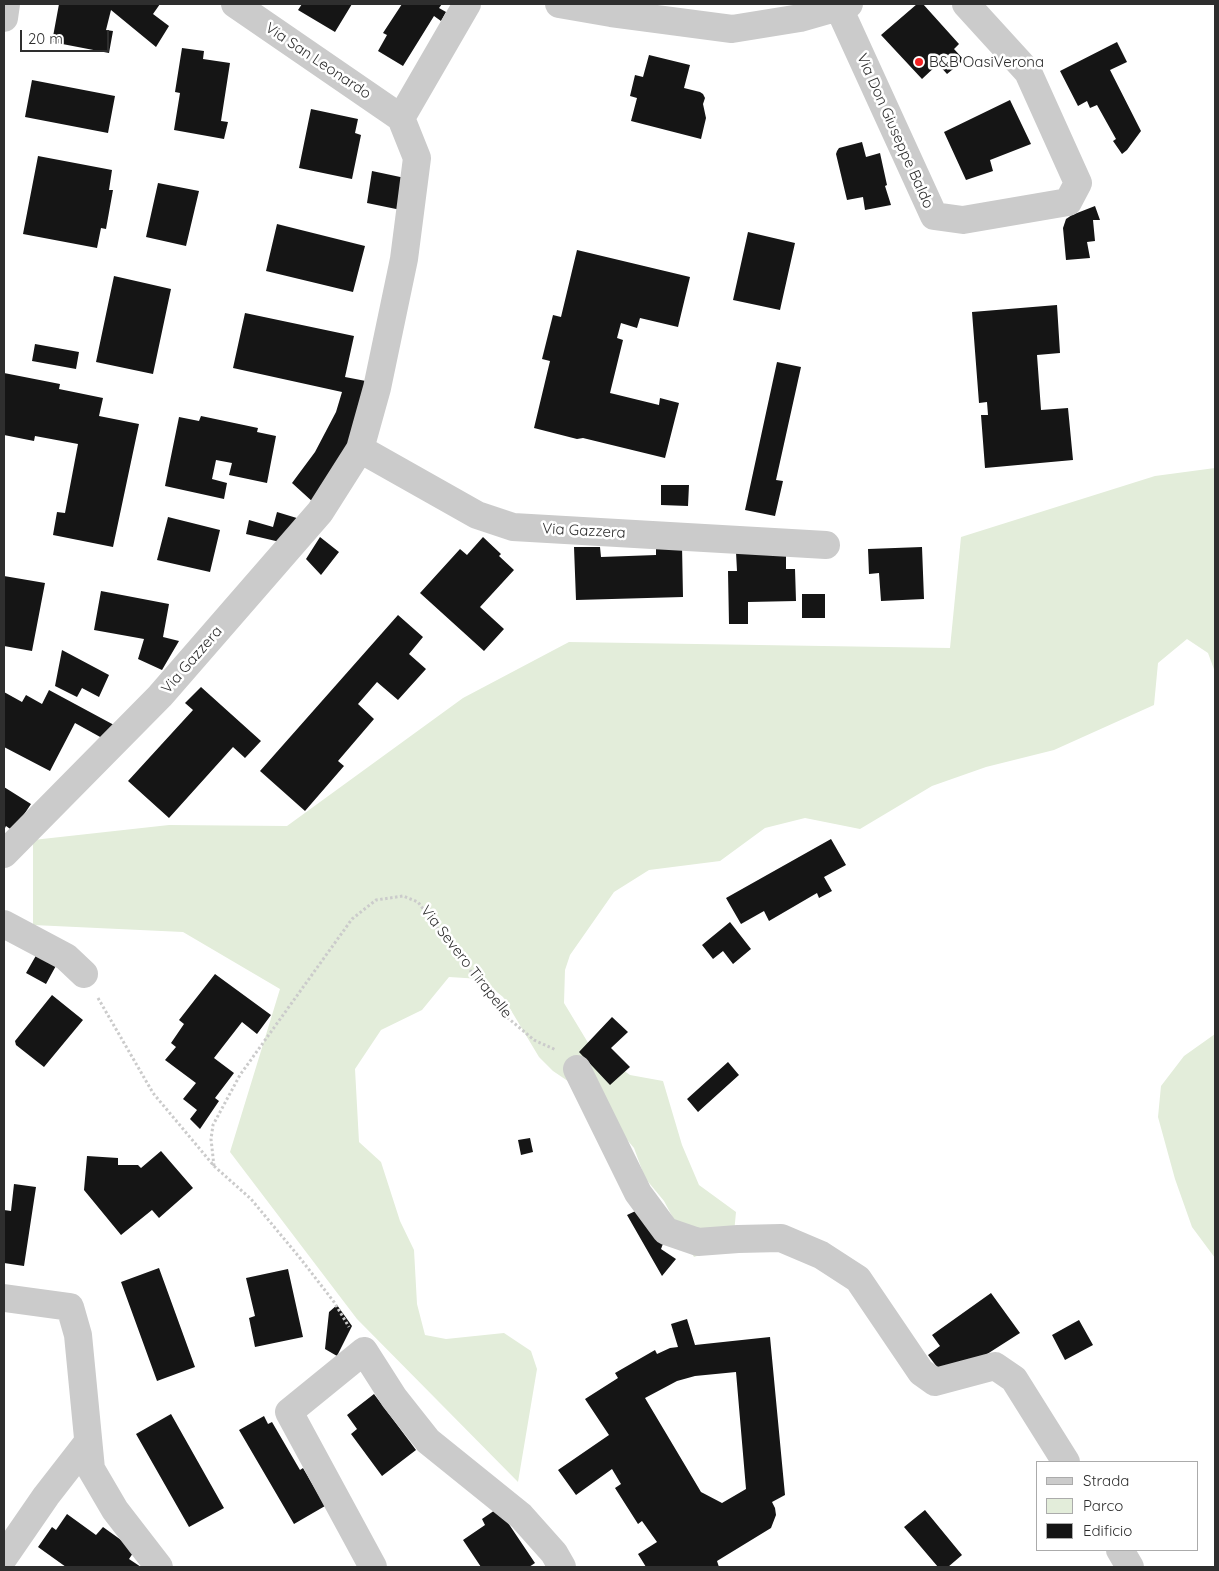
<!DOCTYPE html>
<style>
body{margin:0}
#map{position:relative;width:1219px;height:1571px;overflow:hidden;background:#fff;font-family:Quicksand,sans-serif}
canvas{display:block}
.frame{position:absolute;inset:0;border:5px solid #2e2e2e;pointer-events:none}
.legend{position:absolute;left:1036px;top:1461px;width:162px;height:90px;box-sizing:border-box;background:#fff;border:1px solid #ababab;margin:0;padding:6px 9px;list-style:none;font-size:15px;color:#2e2e2e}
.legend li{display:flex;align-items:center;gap:10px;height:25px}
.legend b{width:25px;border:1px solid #ababab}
.scale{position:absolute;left:20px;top:30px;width:89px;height:22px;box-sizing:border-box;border:2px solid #2e2e2e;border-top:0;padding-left:6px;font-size:15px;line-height:18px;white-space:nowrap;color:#2e2e2e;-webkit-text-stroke:4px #fff;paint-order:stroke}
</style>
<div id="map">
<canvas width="1219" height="1571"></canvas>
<div class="frame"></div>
<ul class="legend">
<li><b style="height:6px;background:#cbcbcb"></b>Strada</li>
<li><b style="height:14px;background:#e3edda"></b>Parco</li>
<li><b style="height:14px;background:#151515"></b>Edificio</li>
</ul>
<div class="scale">20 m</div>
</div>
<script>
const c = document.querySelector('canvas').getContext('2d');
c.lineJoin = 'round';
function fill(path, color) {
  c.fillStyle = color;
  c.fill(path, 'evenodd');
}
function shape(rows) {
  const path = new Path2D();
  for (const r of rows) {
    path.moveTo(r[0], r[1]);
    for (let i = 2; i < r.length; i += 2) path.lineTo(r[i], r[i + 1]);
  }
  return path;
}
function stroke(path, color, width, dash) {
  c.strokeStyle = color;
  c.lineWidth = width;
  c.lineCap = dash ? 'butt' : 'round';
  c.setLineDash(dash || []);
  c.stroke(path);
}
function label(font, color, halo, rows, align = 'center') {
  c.font = font + ' Quicksand,sans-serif';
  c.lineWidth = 5;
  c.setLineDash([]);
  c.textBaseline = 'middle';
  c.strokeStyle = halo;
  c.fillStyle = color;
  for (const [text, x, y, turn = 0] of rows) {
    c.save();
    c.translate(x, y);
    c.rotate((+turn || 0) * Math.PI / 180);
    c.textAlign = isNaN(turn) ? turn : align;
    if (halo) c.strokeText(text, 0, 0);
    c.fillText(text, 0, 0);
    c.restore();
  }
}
fill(shape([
 [1215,468,1215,672,1208,653,1187,639,1158,663,1154,705,1054,750,986,767,932,786,860,829,805,818,765,828,720,861,649,870,614,892,570,955,565,970,564,1003,590,1046,630,1075,663,1081,682,1145,699,1185,736,1212,733,1244,694,1257,664,1201,645,1178,634,1148,590,1096,553,1071,539,1057,503,997,481,979,449,977,422,1010,381,1030,355,1069,359,1142,381,1162,400,1221,414,1250,417,1304,425,1335,446,1339,504,1333,531,1351,537,1369,518,1482,357,1319,230,1152,280,989,183,932,33,925,33,840,169,825,287,826,463,698,569,642,950,648,961,537,1155,476],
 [1215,1034,1215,1258,1192,1227,1175,1179,1158,1117,1161,1086,1184,1056]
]), '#e3edda');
fill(shape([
 [59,4,160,4,153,14,169,26,156,47,111,10,106,30,113,31,109,53,52,42],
 [302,4,352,4,335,32,298,10],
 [402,4,442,4,439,8,446,12,441,21,434,16,403,66,378,51,387,35,383,33],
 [917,4,923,4,959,44,954,49,964,60,947,74,938,64,922,79,881,35],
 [1117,42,1127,62,1110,70,1141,131,1127,150,1122,154,1113,141,1116,139,1097,105,1090,108,1087,101,1078,106,1060,71],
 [182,48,204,51,203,59,230,63,221,121,228,122,224,139,174,130,180,93,175,92],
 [649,55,690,65,684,88,700,92,703,94,705,98,703,104,706,118,701,139,631,121,637,98,630,96,635,75,643,77],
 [32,80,115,96,108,133,25,117],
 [1010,100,1031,144,990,160,993,171,966,180,944,132],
 [311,109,358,119,355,133,361,135,352,179,299,168],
 [862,142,866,157,880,153,887,185,885,186,891,205,865,210,863,197,847,200,836,154,837,151,839,148],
 [38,156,112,170,109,190,113,190,106,229,101,228,97,248,23,234],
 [372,171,405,178,401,210,367,203],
 [158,183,199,191,186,246,146,237],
 [1095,206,1100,220,1093,220,1095,241,1087,242,1090,258,1066,260,1063,228,1066,219,1072,215],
 [277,224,365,246,353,292,266,271],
 [748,232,795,243,780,310,733,300],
 [577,250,690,277,678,327,640,318,637,328,621,323,617,338,623,340,610,393,659,405,660,398,679,403,665,458,583,438,577,439,534,428,550,361,542,359,553,315,561,317],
 [114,276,171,289,153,374,96,362],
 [1057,305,1060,353,1037,355,1041,410,1068,408,1073,460,985,468,981,415,988,415,987,402,979,403,972,312],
 [245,313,354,336,345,377,371,382,362,422,314,503,292,483,315,452,336,412,342,392,233,368],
 [35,344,79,352,76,369,32,361],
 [777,362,801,367,776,480,783,481,775,516,745,510],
 [4,373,60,384,59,389,103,398,99,416,139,424,113,547,53,535,57,512,65,513,78,444,35,436,34,441,4,435],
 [201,416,258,428,257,432,276,436,267,483,229,475,232,463,216,460,212,479,227,483,224,499,165,486,179,417,199,421],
 [661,485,689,485,688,506,661,505],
 [277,512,300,519,280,542,246,534,249,520,273,527],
 [168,517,220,530,210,572,157,560],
 [320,537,339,552,321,575,306,559],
 [483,537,501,554,499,556,514,570,480,607,504,629,484,651,420,593,460,549,467,555],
 [682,545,683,597,576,600,574,547,600,547,601,557,656,555,656,546],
 [922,547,924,599,881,601,879,573,869,574,868,549],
 [786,551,786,569,795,569,796,601,748,602,748,624,729,624,728,571,737,571,736,552],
 [4,576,45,583,32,651,4,646],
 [101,591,169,604,163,637,179,641,162,670,138,659,144,639,94,630],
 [802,594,825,594,825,618,802,618],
 [398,615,423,637,409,654,426,669,398,700,377,682,358,704,374,719,338,761,344,766,305,811,260,771],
 [62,650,109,675,99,697,82,688,77,697,55,686],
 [201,687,261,741,245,758,233,747,169,818,128,781,193,710,185,703],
 [49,690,114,725,102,738,75,723,50,771,4,747,4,692,22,702,26,695,42,704],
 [4,787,31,804,13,831,6,826,4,830],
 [831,839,846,865,824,877,832,891,819,898,817,893,769,921,764,911,741,924,726,898],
 [730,922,751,949,733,964,723,951,713,959,702,945],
 [38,952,58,962,46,984,26,973],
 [215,974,271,1015,257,1034,242,1022,214,1058,234,1073,215,1098,219,1101,200,1129,190,1119,197,1110,183,1099,196,1083,165,1060,176,1047,171,1043,184,1024,179,1020],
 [52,995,83,1020,44,1067,16,1045,15,1041],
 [612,1017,628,1032,611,1048,630,1067,610,1085,579,1052],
 [728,1062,739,1075,698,1112,687,1099],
 [530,1138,533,1152,521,1155,518,1140],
 [161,1151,193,1188,159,1218,152,1210,121,1235,84,1190,87,1156,118,1158,118,1165,138,1165,141,1168],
 [14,1184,36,1187,24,1266,4,1263,4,1210,11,1211],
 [642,1208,664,1241,661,1249,676,1259,662,1276,627,1215],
 [159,1268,195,1367,157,1381,121,1282],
 [288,1269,303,1337,255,1347,249,1318,255,1316,246,1278],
 [991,1293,1020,1333,984,1356,940,1371,928,1355,940,1346,932,1335],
 [337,1305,352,1326,337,1356,325,1349,329,1312],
 [687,1319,695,1345,770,1337,785,1495,772,1502,775,1508,776,1515,771,1528,717,1561,719,1567,646,1567,638,1554,657,1542,642,1521,638,1524,615,1488,621,1484,612,1469,576,1495,558,1470,609,1435,585,1399,618,1378,615,1373,655,1350,657,1354,670,1348,678,1347,671,1324],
 [736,1372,746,1489,722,1503,701,1492,645,1398,677,1381,695,1376],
 [1079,1320,1093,1345,1065,1360,1052,1335],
 [374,1394,416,1450,382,1476,351,1434,357,1429,347,1415],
 [171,1414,224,1508,189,1527,136,1434],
 [264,1416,268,1424,272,1422,300,1470,303,1468,325,1506,294,1524,239,1430],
 [498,1508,535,1563,529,1567,481,1567,463,1540,485,1525,482,1519],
 [925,1510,962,1555,948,1567,938,1567,904,1527],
 [67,1514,96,1535,103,1527,135,1550,129,1559,141,1567,66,1567,38,1547,52,1527,56,1530]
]), '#151515');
stroke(shape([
 [98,998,153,1093,214,1166,251,1199,300,1258,334,1302,349,1327],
 [214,1166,211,1139,213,1125,240,1075,352,919,376,900,403,896,418,902,450,945,508,1018,534,1040,556,1050]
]), '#cbcbcb', 3, [2.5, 2.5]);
stroke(shape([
 [235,4,401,118],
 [559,4,611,13,732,29,800,18,849,4],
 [839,8,934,216,963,220,1068,202,1078,183,1028,72,966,4],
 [4,18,6,4],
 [401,118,467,4],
 [360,449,477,515,513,527,826,545],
 [4,854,160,696,320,512,360,449,377,388,404,259,417,158,401,118],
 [4,924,66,957,84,974],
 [577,1069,638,1193,666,1231,698,1242,738,1239,781,1238,821,1255,858,1279,921,1372,935,1382,995,1366,1014,1379,1066,1462],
 [4,1298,70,1307,78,1335,91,1469,115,1510,159,1567],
 [1120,1550,1130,1567],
 [4,1557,46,1496,88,1442],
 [373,1567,289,1412,364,1351,394,1398,428,1441,521,1516,554,1553,562,1567]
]), '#cbcbcb', 28);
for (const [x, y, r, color] of [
 [919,62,5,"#f42223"]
]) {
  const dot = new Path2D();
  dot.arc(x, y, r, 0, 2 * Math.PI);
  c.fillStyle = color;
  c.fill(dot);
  stroke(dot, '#fff', 2);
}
label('15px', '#2e2e2e', '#fff', [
 ["Via San Leonardo",318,61,34],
 ["Via Don Giuseppe Baldo",895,131,66],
 ["Via Gazzera",584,531,3],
 ["Via Gazzera",192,660,-49],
 ["Via Severo Tirapelle",466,962,52]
]);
label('15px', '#2e2e2e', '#fff', [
 ["B&B OasiVerona",929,62]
], 'left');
</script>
